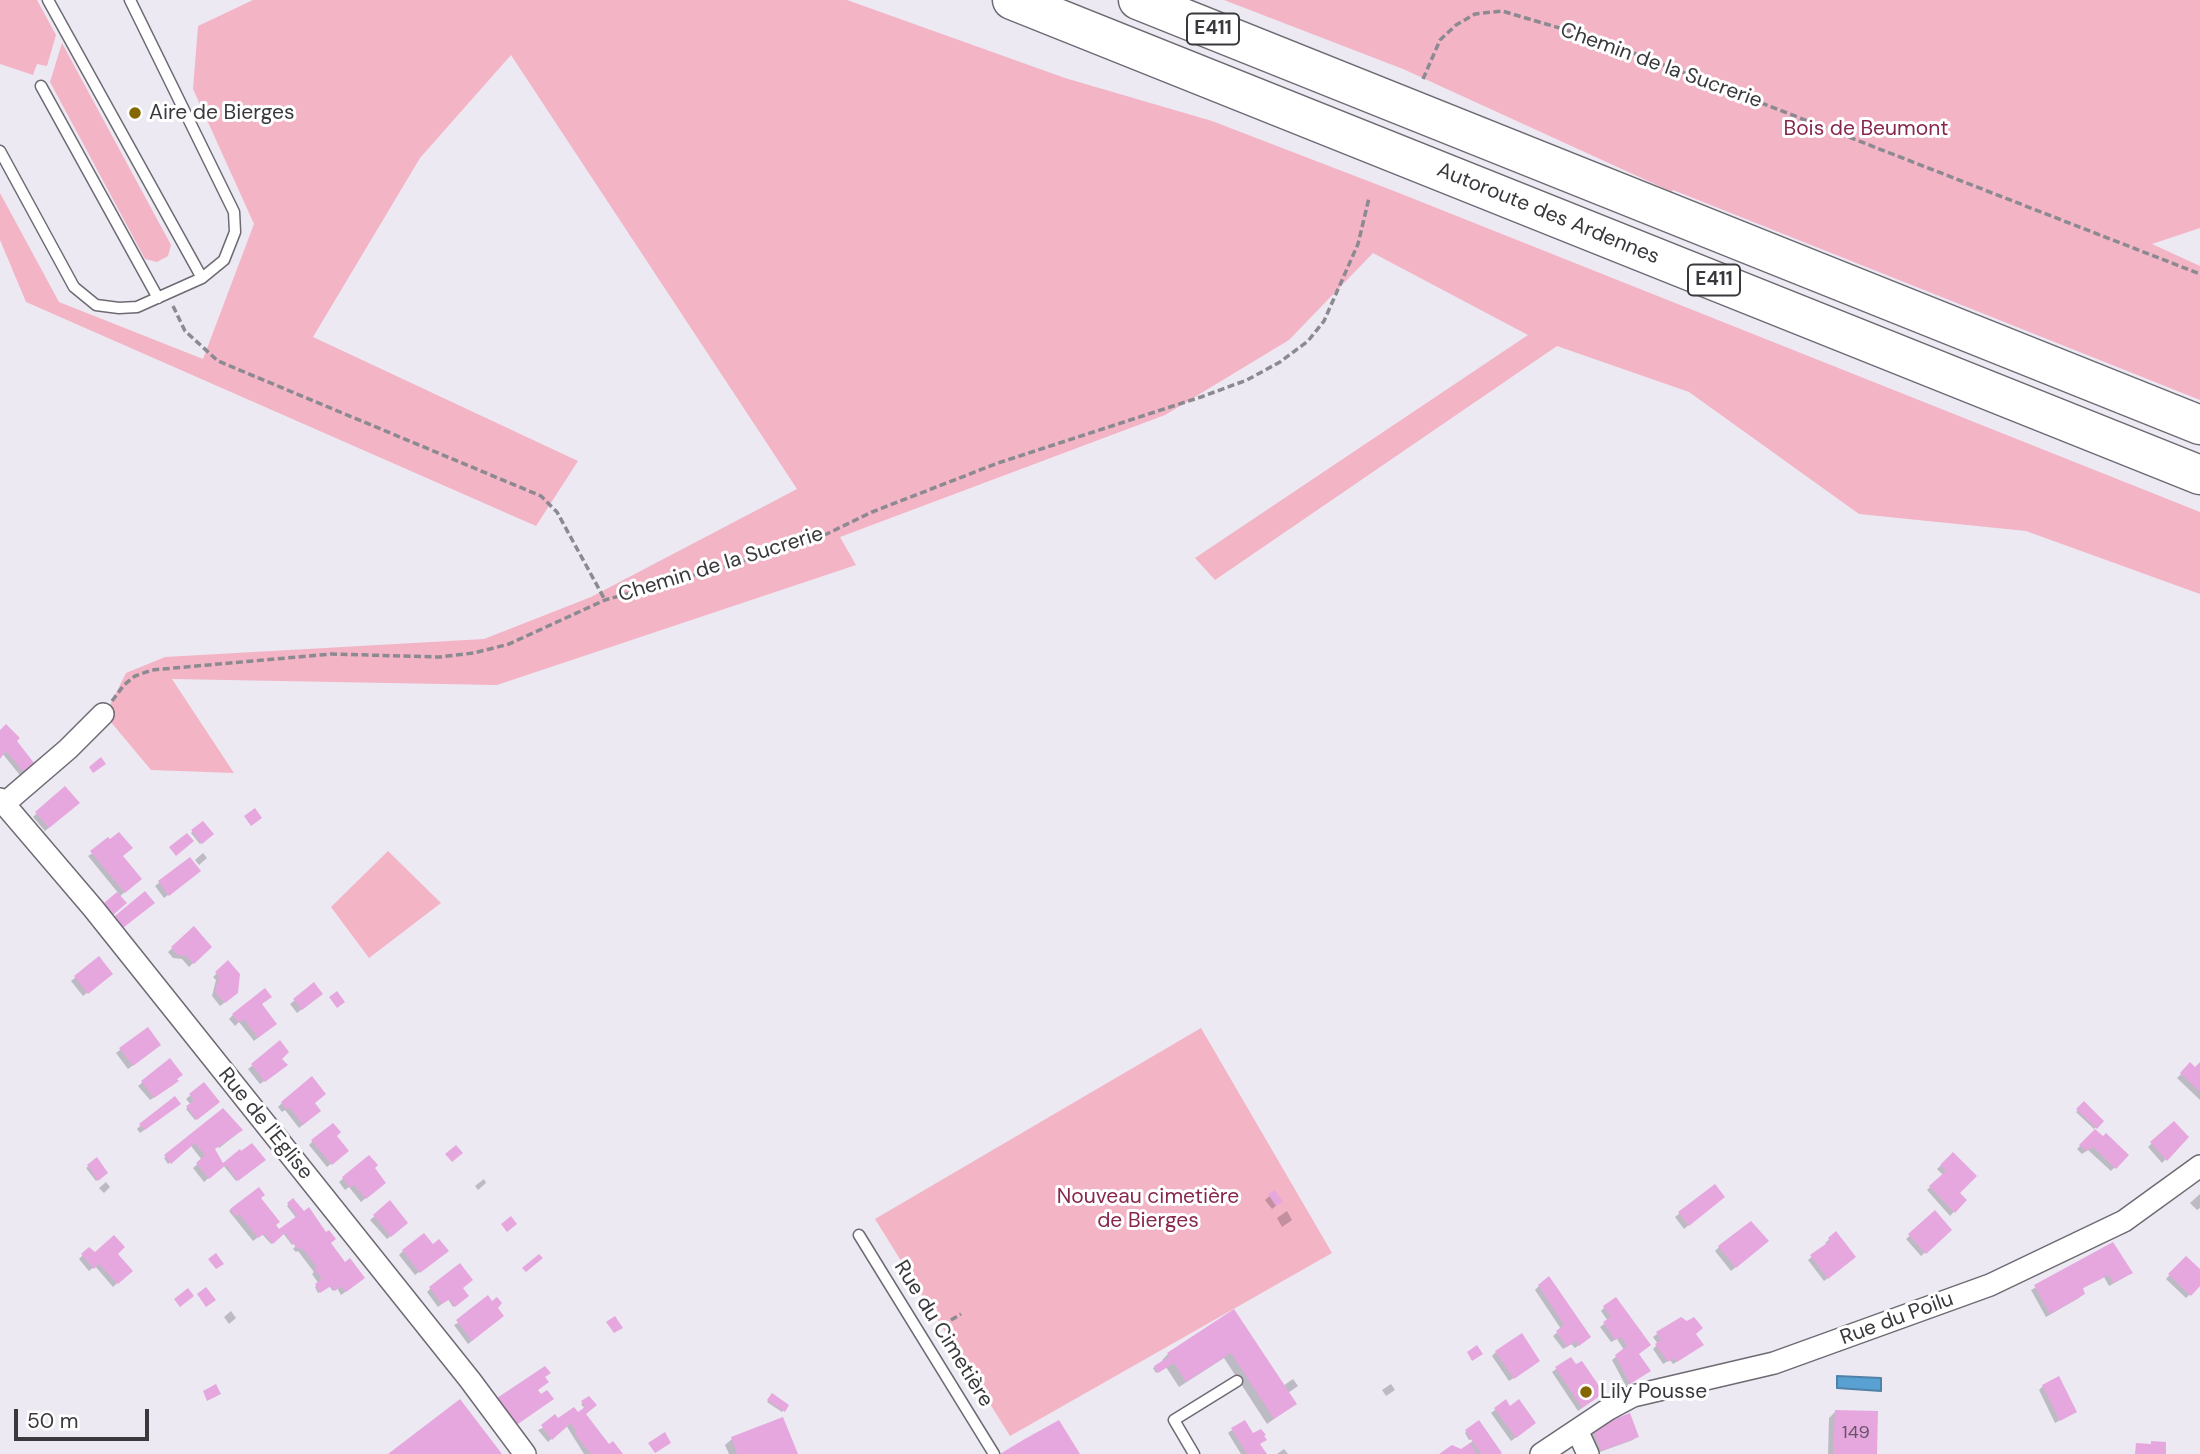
<!DOCTYPE html>
<meta charset="utf-8">
<style>
body{margin:0}
#map{position:relative;width:2200px;height:1454px;overflow:hidden;background:#ece9f3;font-family:"DM Sans",sans-serif}
canvas{display:block}
.scale{position:absolute;left:14px;top:1409px;width:135px;height:32px;box-sizing:border-box;border:4px solid #39383c;border-top:0;padding-left:9px;font-size:21px;line-height:24px;white-space:nowrap;color:#39383c;-webkit-text-stroke:5px #fff;paint-order:stroke}
</style>
<div id="map">
<canvas width="2200" height="1454"></canvas>
<div class="scale">50 m</div>
</div>
<script>
const c = document.querySelector('canvas').getContext('2d');
c.lineJoin = 'round';
function fill(path, color) {
  c.fillStyle = color;
  c.fill(path, 'evenodd');
}
function shape(rows) {
  const path = new Path2D();
  for (const r of rows) {
    path.moveTo(r[0], r[1]);
    for (let i = 2; i < r.length; i += 2) path.lineTo(r[i], r[i + 1]);
  }
  return path;
}
function stroke(path, color, width, dash) {
  c.strokeStyle = color;
  c.lineWidth = width;
  c.lineCap = dash ? 'butt' : 'round';
  c.setLineDash(dash || []);
  c.stroke(path);
}
function label(font, color, halo, rows, align = 'center') {
  c.font = font + ' "DM Sans",sans-serif';
  c.lineWidth = 6;
  c.setLineDash([]);
  c.textBaseline = 'middle';
  c.strokeStyle = halo;
  c.fillStyle = color;
  for (const [text, x, y, turn = 0] of rows) {
    c.save();
    c.translate(x, y);
    c.rotate((+turn || 0) * Math.PI / 180);
    c.textAlign = isNaN(turn) ? turn : align;
    if (halo) c.strokeText(text, 0, 0);
    c.fillText(text, 0, 0);
    c.restore();
  }
}
fill(shape([
 [0,0,37,0,56,35,47,66,37,64,33,75,0,64],
 [253,0,847,0,1065,78,1212,121,1394,191,2200,512,2200,594,2026,531,1859,514,1689,392,1557,346,1215,580,1195,558,1528,335,1373,253,1289,340,1165,415,840,537,856,565,497,685,172,679,234,773,151,770,105,715,126,673,165,657,484,639,591,597,797,489,511,55,420,158,313,337,578,461,536,526,26,302,0,240,0,193,59,302,203,359,254,224,193,89,198,26],
 [1224,0,2200,0,2200,228,2152,244,2200,266,2200,400,1673,190,1672,192,1403,69],
 [62,43,171,245,168,256,157,262,145,259,50,82],
 [388,851,441,903,369,958,331,907],
 [1201,1028,1332,1253,1010,1436,875,1219]
]), '#f3b4c6');
const water = shape([
 [1837,1376,1881,1378,1881,1391,1837,1388,1837,1376]
]);
fill(water, '#59a1d3');
stroke(water, '#4f82a6', 2);
fill(shape([
 [0,732,15,741,36,768,23,779,2,753,0,755],
 [64,788,74,807,45,831,33,817],
 [202,823,211,834,200,844,191,833],
 [110,842,121,856,136,883,119,897,124,903,111,914,104,906,119,894,88,856],
 [203,853,207,858,199,865,195,860],
 [190,859,195,874,164,898,155,886],
 [194,929,210,947,189,967,182,959,173,958,168,952],
 [99,959,107,977,83,996,71,981],
 [228,963,232,997,220,1006,212,996,216,980,213,977],
 [314,985,317,998,297,1013,290,1004],
 [260,1005,271,1027,254,1041,239,1022,235,1026,229,1019,233,1015],
 [147,1029,155,1049,128,1069,116,1053],
 [280,1043,282,1068,260,1084,248,1069],
 [169,1061,173,1085,150,1100,138,1086],
 [2191,1064,2195,1069,2200,1064,2200,1100,2177,1078],
 [204,1084,200,1117,195,1120,186,1109,191,1105,186,1099],
 [282,1103,313,1103,315,1115,299,1128,285,1110,282,1112,278,1107],
 [2084,1104,2102,1121,2094,1129,2076,1112],
 [174,1108,140,1133,137,1129,141,1125],
 [223,1111,237,1134,219,1148,217,1145,213,1150,223,1165,229,1161,241,1177,236,1181,223,1165,204,1182,193,1168,202,1160,191,1146,168,1164,164,1158],
 [2174,1123,2187,1137,2162,1163,2148,1147],
 [2095,1131,2127,1155,2111,1171,2088,1150,2082,1154,2077,1149],
 [335,1136,343,1154,327,1167,309,1145,313,1141],
 [1953,1154,1958,1193,1965,1200,1950,1216,1927,1190,1943,1175,1937,1169],
 [369,1157,380,1186,361,1202,349,1187,345,1190,339,1182],
 [97,1160,106,1173,96,1181,86,1168],
 [484,1179,486,1183,478,1190,475,1186],
 [106,1182,110,1187,104,1193,99,1188],
 [1714,1187,1719,1200,1684,1229,1675,1217],
 [258,1189,259,1198,279,1232,297,1219,287,1206,293,1200,301,1211,296,1217,329,1244,359,1282,341,1295,337,1288,333,1291,329,1286,318,1293,315,1287,319,1284,312,1274,314,1272,298,1251,296,1252,293,1249,300,1241,298,1239,292,1245,283,1233,271,1244,262,1234,253,1241,229,1211],
 [1274,1192,1277,1205,1272,1209,1265,1200],
 [2200,1194,2200,1208,2197,1210,2190,1203],
 [390,1203,402,1227,387,1239,370,1220],
 [1287,1211,1292,1220,1282,1227,1277,1218],
 [1935,1213,1950,1230,1921,1256,1906,1239],
 [1836,1234,1850,1261,1824,1281,1808,1260,1827,1245,1825,1243],
 [1763,1245,1731,1271,1715,1251,1719,1247],
 [2112,1245,2127,1276,2109,1286,2104,1277,2081,1289,2083,1294,2079,1298,2046,1317,2031,1290],
 [89,1249,95,1254,116,1254,131,1270,113,1287,95,1266,89,1271,79,1259],
 [403,1251,437,1258,415,1275,399,1255],
 [2186,1258,2200,1272,2200,1284,2186,1298,2166,1279],
 [1539,1286,1585,1341,1575,1348,1571,1344,1563,1349,1553,1336,1561,1329,1535,1290],
 [431,1288,461,1289,467,1296,453,1307,448,1299,438,1307,427,1292],
 [492,1304,498,1320,468,1344,454,1325],
 [1605,1307,1637,1355,1645,1374,1626,1386,1612,1360,1624,1350,1617,1339,1611,1342,1600,1327,1608,1321,1601,1311],
 [231,1311,236,1318,229,1324,224,1317],
 [1234,1311,1283,1386,1293,1379,1298,1386,1288,1393,1295,1404,1267,1424,1224,1358,1179,1387,1166,1367,1156,1373,1153,1368,1163,1362,1162,1360,1168,1354],
 [1657,1334,1694,1334,1698,1348,1673,1364,1670,1360,1663,1364,1653,1349,1658,1344,1653,1337],
 [1496,1352,1534,1365,1509,1381,1492,1356],
 [1570,1359,1598,1397,1578,1411,1552,1372],
 [1391,1384,1395,1390,1386,1396,1382,1390],
 [2043,1386,2075,1412,2055,1423,2039,1390],
 [772,1395,787,1405,782,1412,767,1402],
 [589,1398,584,1414,609,1447,620,1454,584,1454,566,1425,548,1442,538,1430,558,1421,580,1417,585,1409,581,1404],
 [1505,1402,1530,1427,1511,1441,1491,1413],
 [1835,1412,1875,1454,1828,1454,1829,1418],
 [782,1419,796,1454,729,1454,725,1445,732,1439],
 [1479,1423,1498,1454,1443,1454,1461,1451,1468,1445,1476,1438,1469,1440,1465,1433],
 [1593,1429,1637,1436,1633,1440,1597,1453,1589,1433],
 [1232,1430,1258,1444,1265,1454,1241,1454,1228,1433],
 [1284,1449,1288,1454,1277,1454]
]), '#0003');
fill(shape([
 [6,724,20,738,17,741,38,768,28,777,6,751,0,759,0,730],
 [101,757,106,764,93,773,89,767],
 [65,786,80,803,49,828,35,812],
 [255,808,262,818,251,826,244,816],
 [203,821,214,834,202,844,191,830],
 [119,832,133,848,123,856,142,879,125,893,90,851,108,837,110,839],
 [187,833,194,841,176,856,169,847],
 [190,857,201,871,169,896,158,881],
 [145,891,155,903,119,931,110,920],
 [117,892,127,903,113,915,104,903],
 [194,926,212,947,194,964,186,956,177,955,171,947],
 [99,956,113,974,88,994,74,976],
 [228,960,240,974,238,993,225,1003,215,992,219,976,215,972],
 [314,982,323,994,302,1010,293,999],
 [265,988,272,997,262,1004,277,1024,258,1038,244,1019,239,1023,232,1014],
 [337,991,345,1002,337,1008,329,997],
 [148,1027,161,1045,133,1066,119,1048],
 [280,1040,289,1052,282,1059,288,1065,265,1082,251,1064],
 [170,1058,183,1075,177,1079,179,1081,154,1098,141,1081],
 [2190,1062,2195,1067,2200,1062,2200,1092,2180,1073],
 [312,1076,326,1094,315,1103,321,1111,303,1125,290,1108,287,1110,281,1102],
 [204,1082,220,1102,197,1120,186,1106,194,1101,189,1094],
 [175,1096,181,1104,145,1130,139,1124],
 [2084,1101,2104,1121,2097,1129,2076,1109],
 [223,1108,243,1130,215,1149,223,1163,240,1149,241,1151,252,1143,266,1160,238,1181,226,1165,209,1179,196,1163,205,1155,195,1143,171,1164,164,1155],
 [2174,1121,2189,1137,2167,1161,2150,1142],
 [333,1123,341,1132,337,1136,349,1151,332,1165,311,1140],
 [2095,1129,2103,1136,2106,1133,2129,1155,2116,1169,2093,1147,2087,1151,2079,1145],
 [456,1145,463,1153,452,1162,445,1154],
 [1953,1152,1977,1176,1960,1193,1967,1200,1955,1213,1929,1186,1946,1171,1940,1165],
 [369,1155,378,1165,375,1168,386,1183,366,1199,354,1185,350,1188,342,1177],
 [97,1157,108,1173,98,1181,87,1165],
 [1715,1184,1725,1197,1689,1226,1678,1212],
 [259,1187,265,1195,261,1198,280,1222,276,1225,279,1229,297,1216,287,1203,293,1198,304,1211,309,1207,326,1232,329,1230,336,1239,331,1243,345,1262,350,1258,365,1278,346,1292,341,1286,335,1291,331,1286,320,1293,315,1284,322,1279,314,1269,317,1267,302,1248,300,1250,294,1245,285,1233,273,1244,264,1234,258,1238,239,1214,236,1217,230,1209],
 [1275,1190,1283,1202,1276,1206,1268,1194],
 [390,1200,408,1223,391,1237,373,1215],
 [1935,1210,1952,1230,1926,1254,1908,1234],
 [511,1216,517,1224,507,1232,501,1224],
 [1751,1221,1769,1241,1736,1268,1718,1246],
 [1836,1231,1856,1257,1828,1279,1810,1255,1830,1241,1828,1238],
 [424,1233,433,1244,439,1239,449,1251,420,1273,402,1250],
 [114,1235,125,1247,118,1254,133,1271,118,1284,99,1264,94,1269,81,1254,89,1247,95,1252],
 [2113,1242,2133,1273,2113,1283,2109,1275,2083,1288,2085,1294,2050,1314,2034,1285],
 [216,1253,224,1264,216,1269,208,1259],
 [539,1254,543,1258,526,1272,522,1268],
 [2186,1256,2200,1269,2200,1286,2191,1296,2168,1274],
 [460,1263,473,1280,463,1288,469,1296,455,1307,450,1299,442,1304,429,1287],
 [1549,1276,1591,1337,1579,1346,1576,1341,1567,1347,1556,1331,1564,1325,1538,1285],
 [206,1287,216,1300,206,1307,197,1294],
 [188,1288,194,1296,180,1307,174,1299],
 [488,1295,492,1301,497,1297,502,1303,498,1308,504,1316,472,1341,456,1320],
 [1616,1297,1651,1345,1639,1354,1651,1371,1630,1384,1615,1355,1627,1346,1621,1337,1615,1340,1603,1322,1611,1317,1603,1306],
 [1234,1309,1297,1404,1274,1419,1231,1353,1186,1382,1174,1363,1158,1373,1154,1366,1170,1356,1167,1353],
 [615,1316,623,1328,614,1333,606,1322],
 [1681,1317,1687,1321,1694,1317,1703,1328,1696,1334,1704,1345,1677,1362,1674,1358,1668,1362,1655,1344,1661,1340,1656,1332],
 [1522,1333,1540,1361,1514,1379,1495,1351],
 [1477,1345,1483,1354,1472,1361,1467,1352],
 [1571,1357,1576,1364,1582,1361,1604,1393,1582,1408,1555,1367],
 [545,1366,551,1373,545,1377,549,1382,538,1390,541,1394,547,1390,554,1399,515,1426,497,1398],
 [2059,1376,2077,1412,2060,1421,2042,1385],
 [216,1384,221,1394,207,1401,203,1391],
 [772,1393,789,1405,785,1412,767,1400],
 [589,1396,597,1405,586,1414,609,1444,613,1441,623,1454,591,1454,575,1434,576,1431,571,1423,552,1440,541,1425,555,1414,558,1418,574,1407,578,1412,585,1407,581,1401],
 [460,1399,502,1454,388,1454],
 [1506,1399,1510,1406,1519,1399,1536,1423,1516,1438,1494,1408],
 [1835,1410,1878,1411,1877,1454,1833,1454],
 [1630,1413,1639,1437,1601,1451,1592,1428],
 [783,1417,798,1454,737,1454,731,1437],
 [1059,1420,1080,1454,1000,1454,1023,1440],
 [1245,1420,1253,1433,1261,1429,1266,1435,1264,1436,1267,1440,1260,1444,1267,1454,1247,1454,1231,1428],
 [1479,1420,1502,1453,1500,1454,1481,1454,1465,1430],
 [665,1432,671,1443,655,1453,648,1443],
 [2151,1441,2166,1442,2166,1454,2135,1454,2136,1443,2151,1444],
 [1470,1443,1477,1454,1439,1454,1452,1445,1461,1449]
]), '#e6a7df');
const service = shape([
 [48,0,202,278],
 [41,86,158,298],
 [0,151,74,287,96,305,119,308,137,307,202,278,224,260,235,232,234,212,130,0],
 [859,1235,994,1454],
 [1194,1454,1174,1420,1237,1381]
]);
const minor = shape([
 [0,799,93,908,470,1380,525,1454],
 [4,804,68,749,103,714],
 [1541,1454,1577,1430],
 [1588,1454,1577,1430,1607,1410,1633,1396,1774,1363,1990,1285,2124,1221,2200,1166]
]);
const motorway = shape([
 [1012,0,2200,475],
 [1138,0,2200,425]
]);
stroke(service, '#6d6a73', 13);
stroke(minor, '#6d6a73', 24);
stroke(motorway, '#6d6a73', 41);
stroke(shape([
 [1423,79,1440,40,1456,25,1475,14,1502,11,1600,40,2200,274],
 [173,306,185,331,218,361,541,496,557,512,605,600],
 [112,701,124,685,135,676,152,670,331,654,439,657,474,653,509,644,605,600,808,543,872,512,998,463,1201,397,1247,380,1280,362,1308,341,1324,321,1358,244,1369,198],
 [933,1331,961,1314]
]), '#8c8a91', 3.5, [7, 3.5]);
stroke(service, '#fff', 10);
stroke(minor, '#fff', 21);
stroke(motorway, '#fff', 38);
for (const [x, y, r, color] of [
 [135,113,7,"#846700"],
 [1586,1392,7,"#846700"]
]) {
  const dot = new Path2D();
  dot.arc(x, y, r, 0, 2 * Math.PI);
  c.fillStyle = color;
  c.fill(dot);
  stroke(dot, '#fff', 2.5);
}
label('18px', '#645465', null, [
 ["149",1856,1433]
]);
for (const [x, y, w] of [
 [1213,29,52],
 [1714,280,52]
]) {
  const box = new Path2D();
  box.roundRect(x - w / 2, y - 15.5, w, 31, 5);
  c.fillStyle = '#fff';
  c.fill(box);
  stroke(box, '#39383c', 2);
}
label('bold 19px', '#39383c', null, [
 ["E411",1213,29],
 ["E411",1714,280]
]);
label('21px', '#39383c', '#fff', [
 ["Chemin de la Sucrerie",1661,66,20],
 ["Autoroute des Ardennes",1548,214,22],
 ["Chemin de la Sucrerie",721,565,-17],
 ["Rue de l'Eglise",265,1124,51],
 ["Rue du Poilu",1897,1319,-20],
 ["Rue du Cimetière",943,1334,58]
]);
label('21px', '#39383c', '#fff', [
 ["Aire de Bierges",149,113],
 ["Lily Pousse",1600,1392]
], 'left');
label('21px', '#87274e', '#fff', [
 ["Bois de Beumont",1866,129],
 ["Nouveau cimetière",1148,1197],
 ["de Bierges",1148,1221]
]);
</script>
